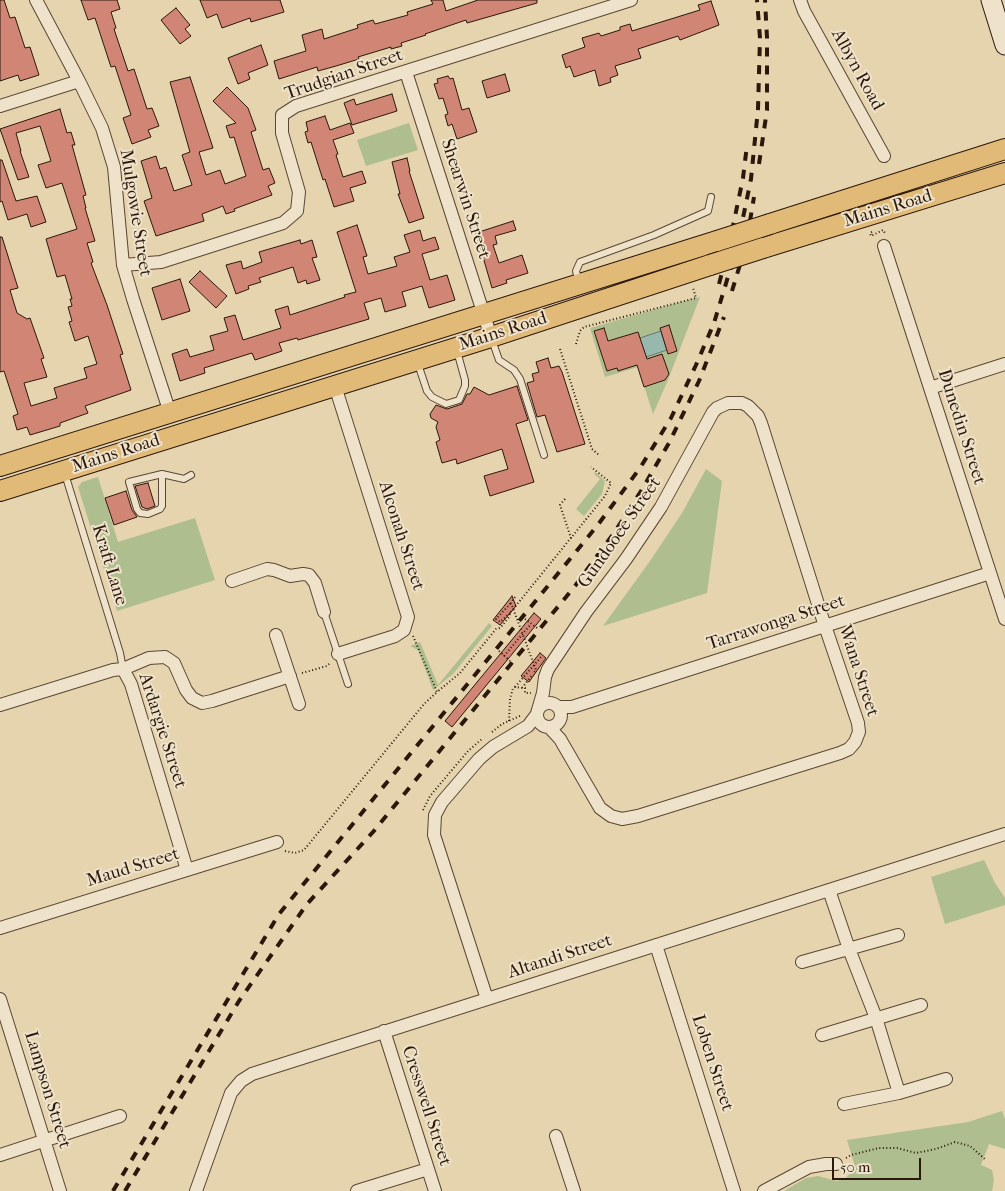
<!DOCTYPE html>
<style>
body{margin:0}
#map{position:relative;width:1005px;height:1191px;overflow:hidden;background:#e5d4ae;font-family:"IM FELL French Canon",serif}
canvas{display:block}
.scale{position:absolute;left:832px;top:1158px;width:89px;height:22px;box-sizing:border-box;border:2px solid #2b170b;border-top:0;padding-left:6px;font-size:15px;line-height:18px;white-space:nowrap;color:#2b170b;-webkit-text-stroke:4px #eee3ca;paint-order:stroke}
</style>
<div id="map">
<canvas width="1005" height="1191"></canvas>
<div class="scale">50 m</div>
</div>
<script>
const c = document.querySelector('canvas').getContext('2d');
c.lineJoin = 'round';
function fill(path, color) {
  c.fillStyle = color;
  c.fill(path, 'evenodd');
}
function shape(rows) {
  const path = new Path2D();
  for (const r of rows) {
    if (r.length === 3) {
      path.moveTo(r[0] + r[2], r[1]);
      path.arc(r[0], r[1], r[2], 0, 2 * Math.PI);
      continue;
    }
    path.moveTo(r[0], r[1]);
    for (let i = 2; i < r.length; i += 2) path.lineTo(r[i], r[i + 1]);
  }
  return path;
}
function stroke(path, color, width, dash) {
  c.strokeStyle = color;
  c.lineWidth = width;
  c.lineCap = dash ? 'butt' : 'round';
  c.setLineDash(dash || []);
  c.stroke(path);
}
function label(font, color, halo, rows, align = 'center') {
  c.font = font + ' "IM FELL French Canon",serif';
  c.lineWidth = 4;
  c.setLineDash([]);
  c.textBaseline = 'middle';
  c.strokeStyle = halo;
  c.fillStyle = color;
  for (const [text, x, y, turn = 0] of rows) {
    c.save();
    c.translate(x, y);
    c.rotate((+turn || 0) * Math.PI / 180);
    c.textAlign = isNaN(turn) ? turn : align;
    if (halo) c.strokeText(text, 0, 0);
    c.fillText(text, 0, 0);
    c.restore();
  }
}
fill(shape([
 [409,123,418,150,366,166,357,140],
 [700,297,668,380,653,414,638,367,605,377,590,328,673,304],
 [706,469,722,481,707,593,603,626,650,561,682,513],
 [595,472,605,481,602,494,584,516,576,509,600,479,594,474],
 [98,477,118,542,195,518,215,580,117,611,78,487,82,482],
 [489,623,492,626,453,674,433,690,418,650,410,646,420,642,438,685],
 [984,860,995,883,1005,898,1005,905,945,924,931,877],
 [1002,1111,1005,1119,1005,1149,989,1144,981,1165,992,1170,994,1180,992,1191,784,1191,806,1178,818,1176,837,1181,846,1178,853,1170,854,1163,847,1140,968,1122]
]), '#afbe8f');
const water = shape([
 [661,331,667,350,625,364,619,345,661,331]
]);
fill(water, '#96b8ad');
stroke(water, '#6b786c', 1);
const building = shape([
 [0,0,4,0,10,18,15,17,25,48,30,47,39,75,20,81,18,75,0,81,0,0],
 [81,0,117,0,120,9,111,12,116,28,114,29,128,71,134,69,147,109,152,108,159,126,148,130,151,137,132,144,123,118,131,115,115,66,111,67,95,18,88,20,81,0],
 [200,0,280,0,284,12,251,22,250,18,222,28,217,14,207,18,200,0],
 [431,0,443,0,446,11,478,0,537,0,537,3,467,23,466,20,425,34,426,35,401,43,402,46,391,49,391,47,358,57,359,59,336,66,318,71,317,67,279,79,274,61,306,51,302,35,322,29,324,39,358,28,357,25,373,20,375,24,408,15,407,12,433,4,431,0],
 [711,1,719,25,680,40,678,36,638,49,641,58,615,66,618,75,610,78,611,82,599,86,595,70,574,77,570,66,566,68,562,55,585,47,582,38,599,33,601,36,620,30,620,27,630,24,632,31,700,10,698,5,711,1],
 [176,8,190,25,185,29,191,36,180,44,161,20,176,8],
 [261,45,268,65,248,73,250,79,238,84,228,58,261,45],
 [505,74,510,91,487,98,482,81,505,74],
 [448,76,450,79,453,78,462,110,469,108,477,132,457,139,452,124,448,126,445,115,448,114,443,98,439,99,434,84,438,83,437,79,448,76],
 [190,77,213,148,199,152,206,175,220,170,225,184,246,176,234,137,230,138,226,126,236,123,213,101,227,87,248,108,256,130,251,132,263,170,269,168,275,183,268,186,272,195,234,209,235,211,226,214,223,206,202,214,204,221,156,236,144,201,152,198,141,161,156,156,160,169,166,167,174,191,192,185,182,155,190,152,170,82,190,77],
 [392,94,397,111,352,125,344,103,354,99,356,105,392,94],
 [60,109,67,133,71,132,75,145,72,145,86,195,83,196,86,208,85,208,95,241,87,243,93,262,91,263,107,305,123,354,120,355,131,390,85,406,88,413,60,423,60,426,30,435,27,427,17,430,13,416,18,414,4,371,0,372,0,237,2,237,18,288,10,290,17,313,27,319,30,318,44,358,41,359,47,377,24,383,31,406,57,398,54,388,87,378,84,368,97,364,88,336,75,341,69,322,72,321,68,307,72,306,70,299,72,299,65,275,57,277,46,239,77,229,62,183,46,188,38,165,51,161,40,126,16,133,21,151,20,151,29,177,18,180,0,129,60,109],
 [325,116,330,130,350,123,354,133,333,140,338,154,336,155,343,177,362,171,366,183,350,188,354,201,334,207,325,179,323,180,311,142,308,143,305,132,308,131,306,122,325,116],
 [407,158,410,171,409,171,424,218,409,223,398,194,400,194,392,162,407,158],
 [0,160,2,160,16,201,37,196,46,222,31,227,27,214,8,220,2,201,0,202,0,160],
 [513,221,516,230,495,236,497,244,493,245,499,263,522,255,528,273,506,280,507,283,492,288,476,233,513,221],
 [357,225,367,256,363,257,368,274,397,266,394,257,410,252,404,235,420,230,423,241,435,237,439,249,422,254,430,280,447,275,455,300,429,308,422,286,402,292,406,306,385,312,381,298,364,303,369,319,298,340,297,338,279,343,282,351,255,360,252,353,204,368,205,373,180,381,172,354,187,349,190,357,214,350,210,336,228,331,224,318,235,315,243,340,281,328,275,310,288,306,290,315,345,297,344,295,356,292,337,232,357,225],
 [300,240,301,244,312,240,317,257,312,258,320,280,307,284,306,280,298,283,293,267,259,278,261,282,248,286,249,289,236,294,226,265,241,261,243,269,262,262,259,252,300,240],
 [200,271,227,296,216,308,189,282,200,271],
 [180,279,190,311,162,320,152,288,180,279],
 [669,325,677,351,668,354,660,328,669,325],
 [604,328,608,341,638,332,647,359,662,354,669,374,665,380,644,387,637,365,618,371,617,368,607,371,594,331,604,328],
 [548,358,551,368,559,366,562,372,585,444,557,452,545,415,537,417,527,383,534,381,532,374,539,372,536,362,548,358],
 [517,386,528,420,516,424,534,482,490,496,484,476,508,469,502,449,457,464,456,459,442,463,436,442,440,440,436,427,438,422,431,418,430,414,436,405,447,409,462,404,467,394,470,394,474,387,489,395,517,386],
 [148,483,155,506,147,509,142,507,135,486,148,483],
 [126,491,132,510,137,517,114,525,105,498,126,491],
 [512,596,516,606,500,625,493,620,512,596],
 [534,613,541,619,452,727,445,721,534,613],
 [540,653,546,658,529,682,521,676,540,653]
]);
fill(building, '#d18675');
stroke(building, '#2b170b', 1);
const lane = shape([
 [579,283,576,271,580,262,654,235,708,211,711,197],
 [492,340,499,360,514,370,520,379,544,455],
 [418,364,427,391,432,397,446,404,459,400,465,386,465,380,457,351],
 [65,474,120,653,123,669],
 [162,474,162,506,160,509,148,514,140,513,137,509,129,482,162,474,184,479,191,475],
 [324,612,348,684]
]);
const street = shape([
 [36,0,79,81,102,128,114,167,123,265,133,299,170,413],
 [800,0,804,11,884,156],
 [406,72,491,337],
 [0,106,79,81],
 [884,246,1005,619],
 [123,265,161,262,283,223,297,211,299,192,282,133,282,115,296,106,631,0],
 [335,386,408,617,404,630,395,636,338,654],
 [930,388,1005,364],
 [232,581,267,569,274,570,290,576,303,574,309,575,315,583,324,612],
 [276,635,299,704],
 [123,669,149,658,165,657,174,663,186,690,192,698,202,703,212,701,290,676],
 [549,715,12],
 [0,705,113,670,123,669,131,684,187,870],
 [558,707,572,707,990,573],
 [538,710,543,693,545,677,548,669,586,612,626,559,661,507,713,412,717,408,728,403,742,403,748,406,758,416,761,423,823,620,858,723,859,732,855,742,849,749,840,753,638,816,622,819,611,816,600,808,560,739,549,727],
 [829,890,849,949,876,1018,899,1093],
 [0,928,277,842],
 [656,945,734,1191],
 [802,962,898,935],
 [0,999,60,1191],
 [487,999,434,835,435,815,442,802,479,759,493,747,528,726,537,714],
 [384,1031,435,1191],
 [822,1035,921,1005],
 [844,1104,899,1093,946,1079],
 [556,1136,574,1191],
 [0,1155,120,1116],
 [196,1191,231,1093,241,1081,252,1074,1005,834],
 [357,1191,428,1169],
 [764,1191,809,1167,826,1164,836,1164]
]);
const secondary = shape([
 [991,0,1005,45]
]);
const primary = shape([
 [770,224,1005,149],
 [763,248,1005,173],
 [0,466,717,241],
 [0,491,491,337,710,265]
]);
stroke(lane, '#5a4634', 8);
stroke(street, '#5a4634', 14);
stroke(secondary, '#2b170b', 21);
stroke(primary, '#2b170b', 22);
stroke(shape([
 [872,232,870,233,871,236,883,230,885,233],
 [576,344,580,331,584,327,696,298,693,288],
 [560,349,592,449,600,456],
 [565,499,560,505,571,538],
 [510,613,500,622,496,619,511,603],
 [525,619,537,628],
 [413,636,437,692,460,673,496,629,500,628,509,617,510,613,605,496,611,483,591,467],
 [499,651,510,661],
 [504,656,531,624],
 [302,673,327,666,330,663],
 [515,687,541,657],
 [522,688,533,674],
 [509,721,510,699,513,688,515,687,525,688,525,693,531,693],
 [492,732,502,724,522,715],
 [423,810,430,796,468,751,482,739],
 [285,851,295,853,304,850,424,704,436,693],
 [846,1158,851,1155,879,1148,897,1148,916,1153,936,1149,955,1142,970,1146,986,1160]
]), '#2b170b', 2, [1, 2.5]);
stroke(lane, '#eee3ca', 6);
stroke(street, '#eee3ca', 12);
stroke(secondary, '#eee3ca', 19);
stroke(primary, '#e2ba77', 20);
stroke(shape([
 [759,164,767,110,767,38,765,0],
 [719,284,728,250,743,178,747,145],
 [732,291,746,245,754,197],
 [113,1191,279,914,597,526,640,468,671,418,696,365,714,323,737,247,751,179,758,109,760,38,757,0],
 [125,1191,239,1001,307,904,373,832,575,586,614,533,641,491,669,443,699,381,724,317]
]), '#2b170b', 4, [9, 9]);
const primaryBridge = shape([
 [717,241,770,224],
 [710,265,763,248]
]);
stroke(primaryBridge, '#2b170b', 22, []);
stroke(shape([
 [515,597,511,603,536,670,533,674]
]), '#2b170b', 2, [1, 2.5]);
stroke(primaryBridge, '#e2ba77', 20);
label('18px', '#2b170b', '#eee3ca', [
 ["Albyn Road",857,70,61],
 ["Trudgian Street",344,75,-19],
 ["Shearwin Street",465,199,72],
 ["Mains Road",888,209,-17],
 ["Mulgowie Street",135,213,81],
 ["Mains Road",503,332,-18],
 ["Dunedin Street",961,427,72],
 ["Mains Road",116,454,-18],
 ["Gundooee Street",620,533,-55],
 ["Alconah Street",401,536,72],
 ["Kraft Lane",109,565,73],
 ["Tarrawonga Street",776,623,-18],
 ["Wana Street",858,671,72],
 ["Ardargie Street",162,731,72],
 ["Maud Street",133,868,-17],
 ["Altandi Street",560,957,-18],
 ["Loben Street",712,1063,72],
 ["Lampson Street",47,1090,73],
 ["Cresswell Street",426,1106,72]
]);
</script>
